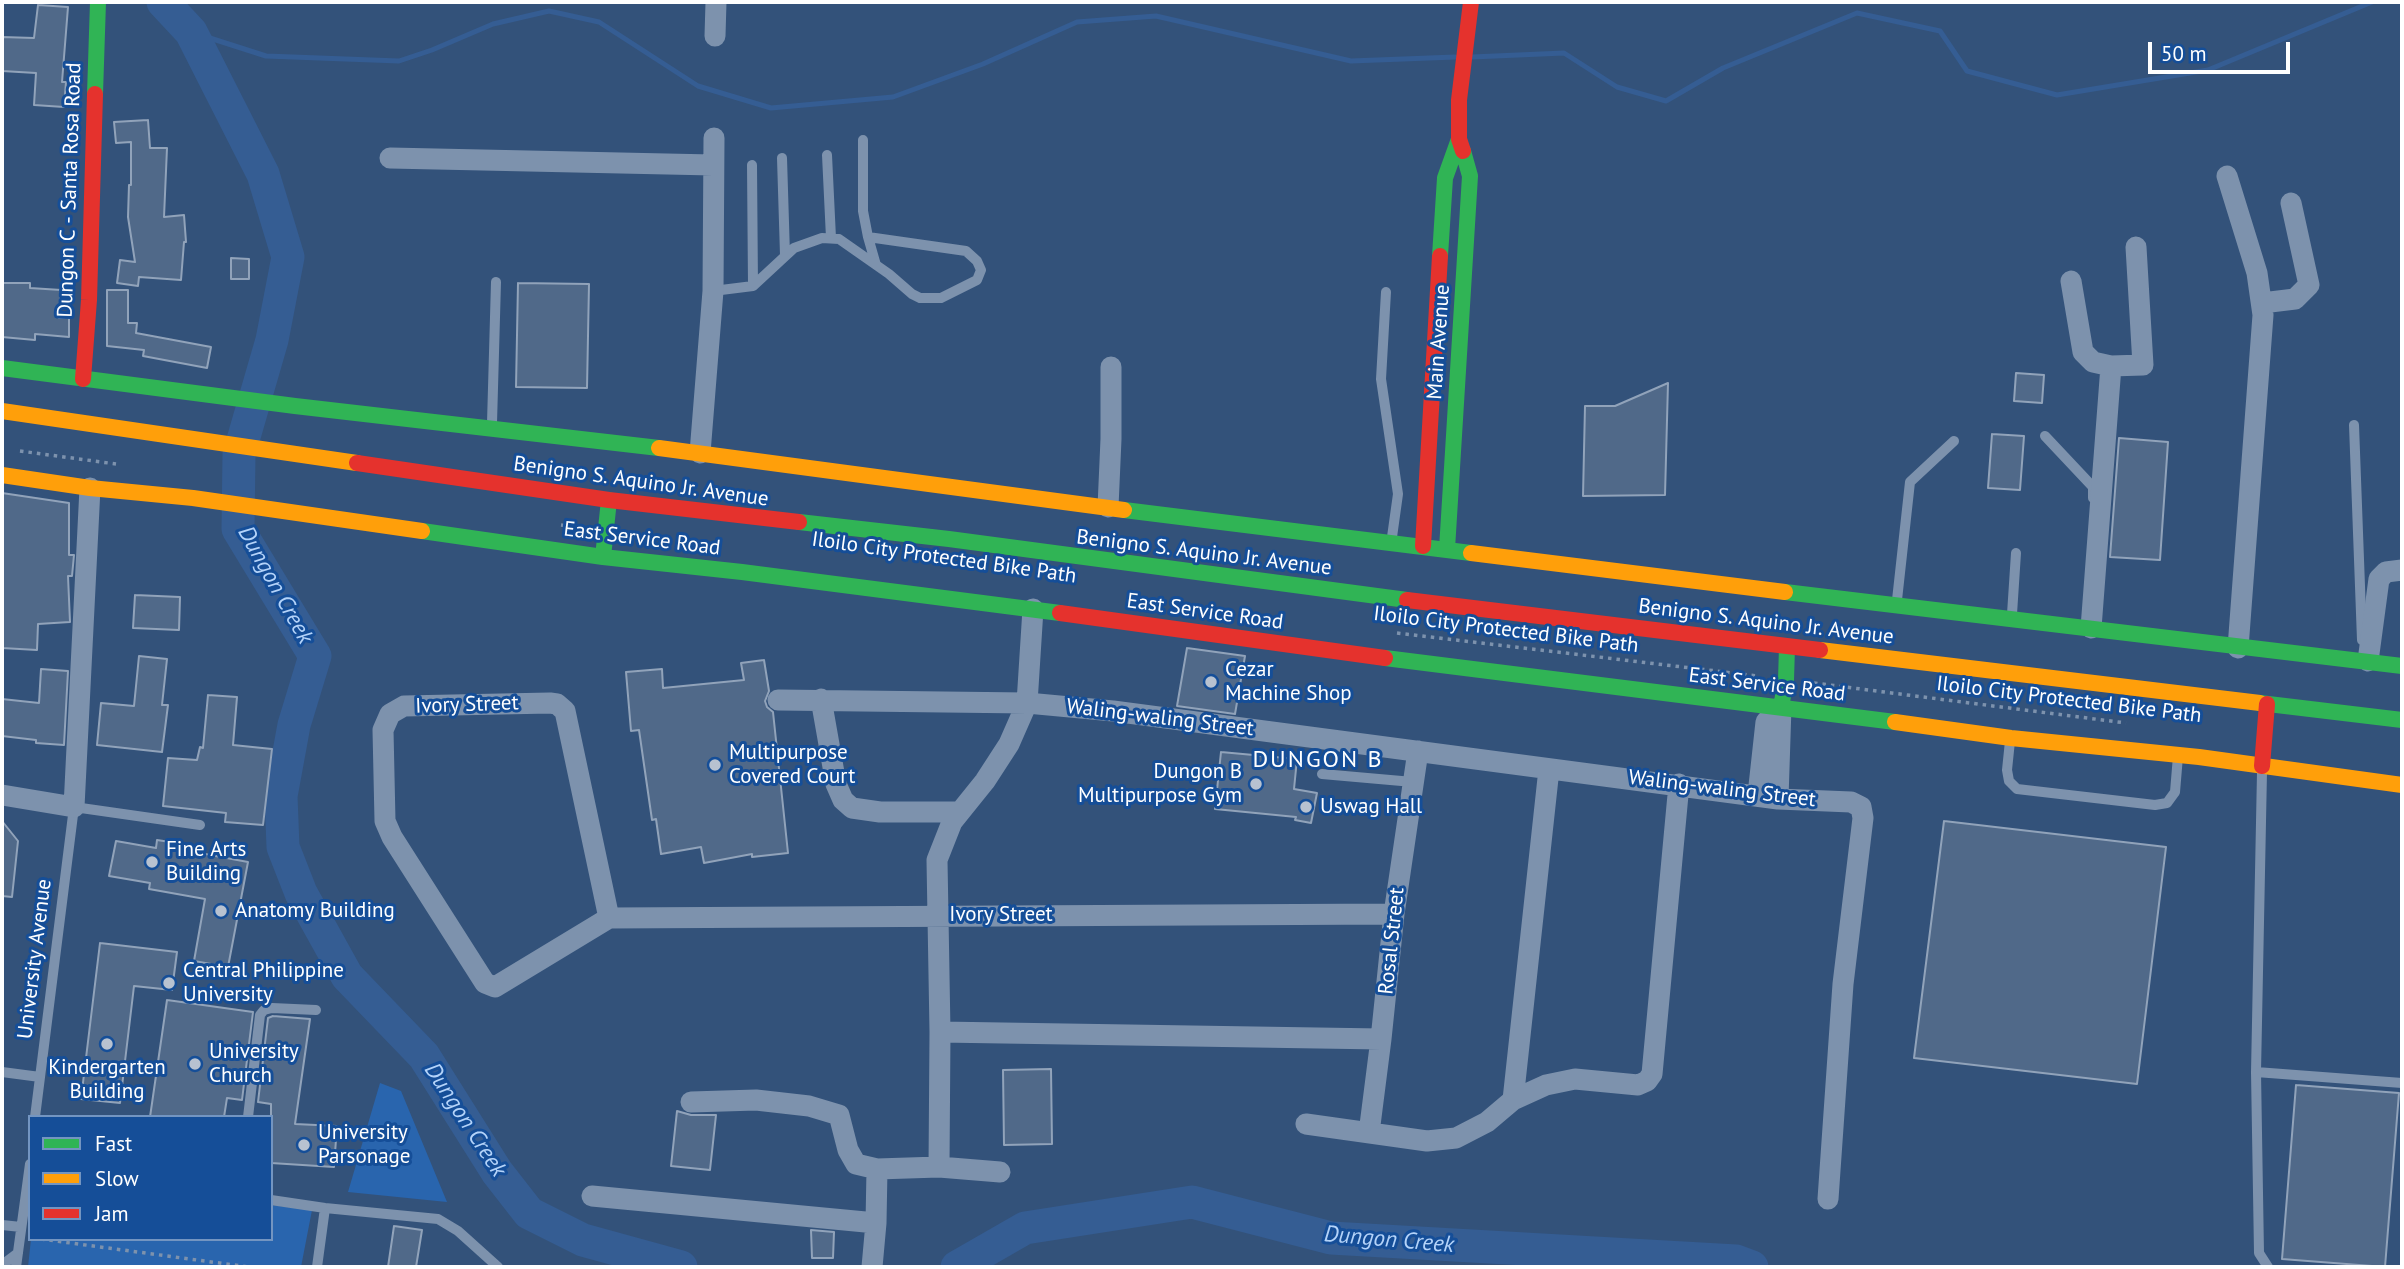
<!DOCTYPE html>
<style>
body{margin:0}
#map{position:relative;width:2404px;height:1269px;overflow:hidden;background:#33527a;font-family:"PT Sans",sans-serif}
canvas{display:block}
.frame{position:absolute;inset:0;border:4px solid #fff;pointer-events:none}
.legend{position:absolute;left:28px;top:1115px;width:245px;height:126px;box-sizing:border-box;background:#154e98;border:2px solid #7395c1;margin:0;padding:9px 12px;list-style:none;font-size:21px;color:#fff}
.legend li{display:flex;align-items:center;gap:14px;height:35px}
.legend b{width:35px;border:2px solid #7395c1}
.scale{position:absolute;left:2148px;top:42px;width:142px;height:32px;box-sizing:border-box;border:4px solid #fff;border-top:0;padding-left:9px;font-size:21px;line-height:24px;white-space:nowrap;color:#fff;-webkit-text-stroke:5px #154e98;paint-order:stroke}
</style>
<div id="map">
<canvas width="2404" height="1269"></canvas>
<div class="frame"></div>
<ul class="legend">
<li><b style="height:9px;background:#30b455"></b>Fast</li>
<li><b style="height:9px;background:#ff9f0a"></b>Slow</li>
<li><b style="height:9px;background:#e5322d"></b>Jam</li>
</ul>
<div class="scale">50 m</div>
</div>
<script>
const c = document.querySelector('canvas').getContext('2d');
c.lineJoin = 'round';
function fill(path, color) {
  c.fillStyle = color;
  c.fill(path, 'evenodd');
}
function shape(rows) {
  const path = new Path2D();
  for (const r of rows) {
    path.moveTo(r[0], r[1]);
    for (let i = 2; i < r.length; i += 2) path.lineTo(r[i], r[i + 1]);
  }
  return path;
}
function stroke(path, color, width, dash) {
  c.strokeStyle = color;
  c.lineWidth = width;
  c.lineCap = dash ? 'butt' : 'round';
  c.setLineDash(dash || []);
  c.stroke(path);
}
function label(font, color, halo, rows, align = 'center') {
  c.font = font + ' "PT Sans",sans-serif';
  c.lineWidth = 6;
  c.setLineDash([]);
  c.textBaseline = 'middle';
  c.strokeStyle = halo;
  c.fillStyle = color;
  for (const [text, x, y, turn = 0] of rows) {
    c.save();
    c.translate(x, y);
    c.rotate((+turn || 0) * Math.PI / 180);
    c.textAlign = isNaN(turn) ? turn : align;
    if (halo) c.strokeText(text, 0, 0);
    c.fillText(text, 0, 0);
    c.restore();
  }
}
fill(shape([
 [380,1083,401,1091,447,1202,348,1192],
 [271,1205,312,1210,301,1267,28,1267,31,1239,271,1239]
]), '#2965ae');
stroke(shape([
 [191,32,266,56,399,61,432,50,493,24,549,11,599,22,698,86,771,108,893,97,983,64,1077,22,1156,16,1351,61,1455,57],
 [1472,57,1564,53,1617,87,1666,101,1723,68,1857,13,1940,31,1967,71,2057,95,2208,70,2372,2]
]), '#355d93', 5);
stroke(shape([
 [163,2,191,32,263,174,288,257,272,340,239,454,238,529,315,656,294,725,281,796,283,847,301,893,347,976,424,1056,497,1172,529,1213,583,1240,681,1267],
 [957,1267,1025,1228,1192,1202,1331,1238,1736,1261,1752,1267]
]), '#355d93', 33);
const building = shape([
 [38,5,68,7,62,82,66,82,64,107,34,105,36,73,2,71,2,37,34,38,38,5],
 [148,120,150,148,167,148,164,217,184,215,186,242,184,242,181,280,139,277,138,286,117,283,120,260,135,262,128,217,129,185,131,185,131,142,116,143,114,122,148,120],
 [231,258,249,259,249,279,231,279,231,258],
 [3,283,30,283,30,288,61,290,59,318,69,317,69,337,35,334,35,340,2,337,3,283],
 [518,283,589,284,587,388,516,387,518,283],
 [107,290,128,290,128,323,137,323,136,333,211,347,207,368,143,356,144,350,107,346,107,290],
 [2016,373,2044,375,2042,403,2014,401,2016,373],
 [1668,383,1665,495,1583,496,1585,406,1615,406,1668,383],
 [1992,434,2024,436,2020,490,1988,488,1992,434],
 [2119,438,2168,442,2160,560,2110,557,2119,438],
 [2,493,69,503,69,555,74,555,72,576,68,576,70,622,38,624,37,650,2,648,2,493],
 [135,595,180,597,179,630,133,628,135,595],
 [1187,648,1245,656,1235,714,1177,706,1187,648],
 [139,656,167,659,162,705,168,705,162,752,97,745,101,703,134,706,139,656],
 [764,660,769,691,765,701,767,707,773,712,788,853,752,857,752,854,704,863,701,847,661,854,656,819,652,820,639,730,631,731,626,672,662,669,663,688,744,680,741,663,764,660],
 [41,669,68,671,64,745,36,743,36,740,2,736,2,699,39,703,41,669],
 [208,695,237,697,233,745,272,749,263,825,225,822,226,813,163,806,168,758,197,760,200,747,203,748,208,695],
 [1221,752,1297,759,1294,789,1317,793,1311,823,1295,820,1296,817,1215,809,1221,752],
 [2,821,18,841,12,897,2,896,2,821],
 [1944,821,2166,847,2137,1084,1914,1058,1944,821],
 [157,840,196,846,194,852,248,862,228,967,194,961,205,899,149,889,150,883,109,876,116,841,156,848,157,840],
 [100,943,177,952,172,990,134,986,120,1103,81,1099,100,943],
 [167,1000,253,1012,242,1100,227,1098,224,1117,150,1117,167,1000],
 [273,1016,310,1019,295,1124,337,1126,334,1167,271,1163,271,1104,258,1102,268,1018,273,1016],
 [1051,1069,1052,1144,1004,1145,1003,1070,1051,1069],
 [2296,1085,2399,1093,2385,1267,2282,1259,2296,1085],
 [677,1111,691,1115,716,1115,710,1170,671,1166,677,1111],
 [394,1226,422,1230,416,1267,388,1267,394,1226],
 [811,1230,834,1232,833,1258,812,1258,811,1230]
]);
fill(building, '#506989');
stroke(building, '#91a3ba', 2);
stroke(shape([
 [20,451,116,464],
 [561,525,578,527],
 [1397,633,1758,676],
 [1814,683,2126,723],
 [41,1239,249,1267]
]), '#7d92ad', 3.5, [3.5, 5]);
stroke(shape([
 [863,140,863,211,868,237],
 [827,155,831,238],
 [782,158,785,255],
 [752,165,753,286],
 [713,291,753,286,794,248,822,238,839,239,889,274,912,294,920,298,941,298,977,280,981,270,977,261,966,251,868,237,876,265],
 [1386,292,1381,379,1398,494,1392,537],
 [492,423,496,282],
 [2354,425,2362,640],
 [2045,436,2093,487,2093,498],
 [1897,600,1910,482,1954,441],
 [2012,614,2016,553],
 [2010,741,2007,770,2009,781,2017,789,2155,805,2167,803,2175,792,2178,756],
 [2262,772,2256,1072,2259,1253,2268,1267],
 [1322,774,1413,782],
 [2,1072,40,1077],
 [2256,1072,2402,1083],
 [35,1117,74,807,200,825],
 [248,1117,260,1015,264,1010,272,1008,316,1010],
 [271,1200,325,1208,438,1219,458,1231,498,1267],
 [2,1225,21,1227],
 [2,1265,18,1253],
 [16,1267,30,1164],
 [317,1267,325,1208]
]), '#7d92ad', 10);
stroke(shape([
 [715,36,716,2],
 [390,158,713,165],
 [2227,176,2257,273,2263,315,2238,648],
 [2071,281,2083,352,2093,362,2111,366,2091,628],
 [2262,303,2295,299,2309,285,2291,203],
 [2111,366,2143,365,2136,247],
 [700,453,713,291,714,138],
 [1108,507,1111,439,1111,367],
 [2368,661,2379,579,2386,572,2402,570],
 [821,699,836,784,843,800,852,808,880,812,960,812],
 [778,700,1027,703,1113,711,1778,799,1851,802,1861,807,1863,818,1843,984,1828,1199],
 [2,795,74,807,90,488],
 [1758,795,1766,722,1781,707],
 [1778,799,1781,707],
 [609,918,565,711,557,704,550,703,404,706,390,714,383,730,385,821,392,837,485,983,495,987,609,918,1394,914],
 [940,1032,1381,1039],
 [1513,1100,1549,769],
 [691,1102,756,1100,809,1106,839,1115,848,1150,856,1164,877,1169],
 [1306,1124,1427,1141,1456,1138,1487,1122,1513,1100,1546,1085,1575,1079,1638,1085,1647,1081,1652,1074,1679,784],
 [1369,1133,1381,1039,1394,914,1418,751],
 [939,1167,940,1032,937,860,952,822,985,781,1009,744,1027,703,1033,609],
 [592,1196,876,1223],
 [872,1267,876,1223,877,1169,939,1167,1000,1172]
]), '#7d92ad', 21);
stroke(shape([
 [95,94,98,2],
 [1440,256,1445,178,1459,139],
 [2,368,295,406,659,448],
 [1124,510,1471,553],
 [799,522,949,539,1407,600],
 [422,531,603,557,742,572,1060,613],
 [1447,549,1470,176,1463,151],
 [603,557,609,500],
 [1785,592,2402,666],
 [1385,658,1895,722],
 [2260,703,2402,720],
 [1781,707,1786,680,1787,647]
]), '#30b455', 16);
stroke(shape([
 [2,411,357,463],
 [659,448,1124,510],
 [2,475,90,488,193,498,422,531],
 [1471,553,1785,592],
 [1820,650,2260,703],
 [1895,722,2011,738,2199,757,2402,785]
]), '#ff9f0a', 16);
stroke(shape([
 [1463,151,1459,139,1459,100,1471,2],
 [83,379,89,300,95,94],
 [357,463,609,500,799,522],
 [1423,546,1440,256],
 [1407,600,1820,650],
 [1060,613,1385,658],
 [2262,766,2267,704]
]), '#e5322d', 16);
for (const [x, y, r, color] of [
 [1211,682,7,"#b8c2d0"],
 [715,765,7,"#b8c2d0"],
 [1256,784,7,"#b8c2d0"],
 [1306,807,7,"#b8c2d0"],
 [152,862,7,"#b8c2d0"],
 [221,911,7,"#b8c2d0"],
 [169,983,7,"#b8c2d0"],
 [107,1044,7,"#b8c2d0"],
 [195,1064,7,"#b8c2d0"],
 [304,1145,7,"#b8c2d0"]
]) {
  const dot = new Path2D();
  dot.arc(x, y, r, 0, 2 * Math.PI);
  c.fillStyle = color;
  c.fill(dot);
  stroke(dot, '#154e98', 2.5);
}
label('21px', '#fff', '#154e98', [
 ["Dungon C - Santa Rosa Road",70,190,-88],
 ["Main Avenue",1439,342,-86],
 ["Benigno S. Aquino Jr. Avenue",641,482,8],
 ["East Service Road",642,539,7],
 ["Benigno S. Aquino Jr. Avenue",1204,553,7],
 ["Iloilo City Protected Bike Path",944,558,8],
 ["East Service Road",1205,612,8],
 ["Benigno S. Aquino Jr. Avenue",1766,622,7],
 ["Iloilo City Protected Bike Path",1506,630,7],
 ["East Service Road",1767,685,7],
 ["Iloilo City Protected Bike Path",2069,700,7],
 ["Ivory Street",467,705,-2],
 ["Waling-waling Street",1160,718,7],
 ["Waling-waling Street",1722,789,7],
 ["Ivory Street",1001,915],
 ["Rosal Street",1392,941,-84],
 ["University Avenue",35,959,-83]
]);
label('21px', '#fff', '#154e98', [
 ["Cezar",1225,670],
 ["Machine Shop",1225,694],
 ["Multipurpose",729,753],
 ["Covered Court",729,777],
 ["Dungon B",1242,772,"right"],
 ["Multipurpose Gym",1242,796,"right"],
 ["Uswag Hall",1320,807],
 ["Fine Arts",166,850],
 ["Building",166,874],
 ["Anatomy Building",235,911],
 ["Central Philippine",183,971],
 ["University",183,995],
 ["University",209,1052],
 ["Church",209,1076],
 ["Kindergarten",107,1068,"center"],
 ["Building",107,1092,"center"],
 ["University",318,1133],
 ["Parsonage",318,1157]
], 'left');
label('italic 23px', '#b4d3f9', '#154e98', [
 ["Dungon Creek",275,585,61],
 ["Dungon Creek",465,1120,57],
 ["Dungon Creek",1389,1240,5]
]);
c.letterSpacing = '2px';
label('24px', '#fff', '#154e98', [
 ["DUNGON B",1318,760]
]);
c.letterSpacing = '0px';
</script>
